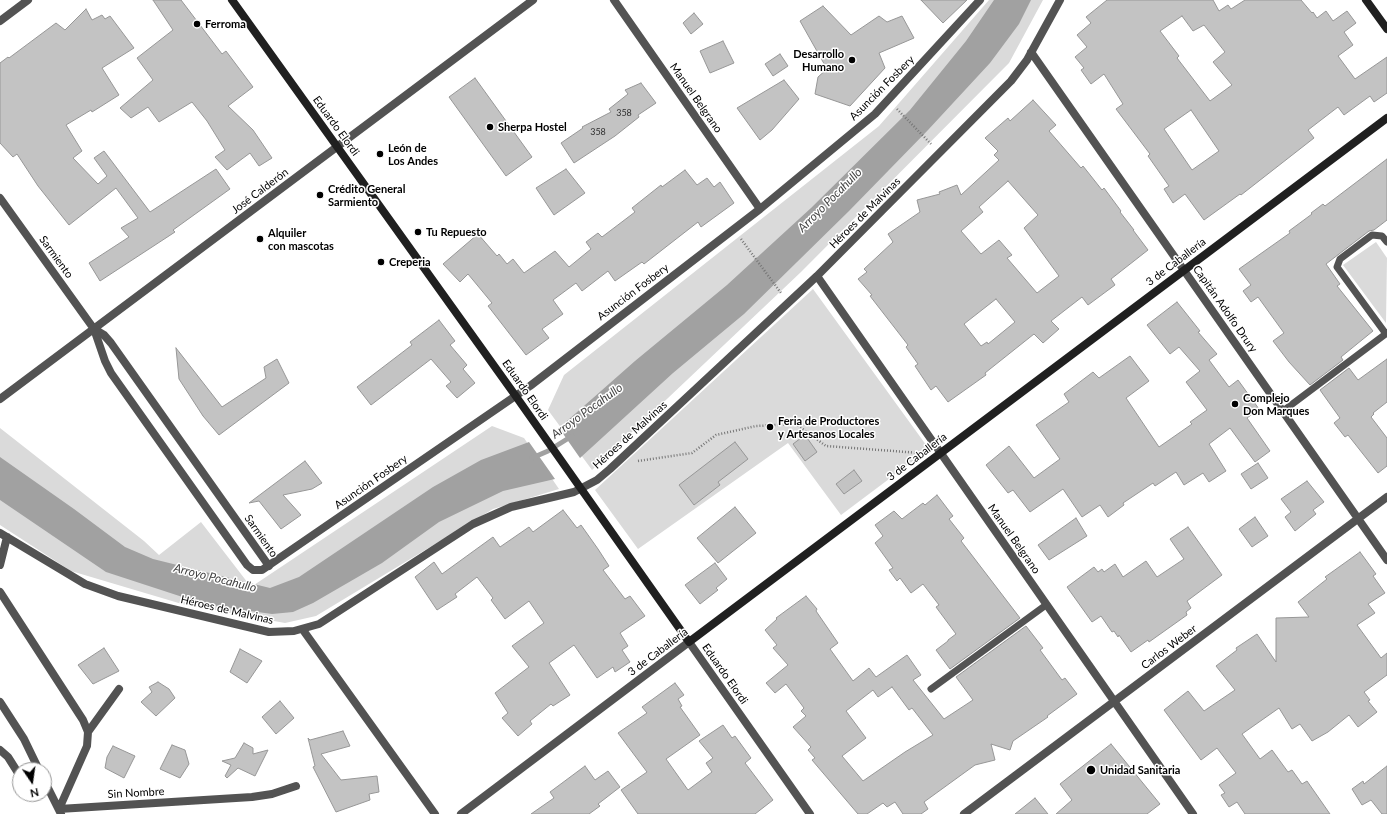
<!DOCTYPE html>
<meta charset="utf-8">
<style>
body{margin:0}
#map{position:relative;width:1387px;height:814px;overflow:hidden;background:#fff;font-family:Lato,sans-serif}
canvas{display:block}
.north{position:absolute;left:12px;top:762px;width:40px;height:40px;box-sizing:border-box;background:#fff;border:1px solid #999;border-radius:50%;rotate:167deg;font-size:11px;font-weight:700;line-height:16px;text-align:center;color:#000}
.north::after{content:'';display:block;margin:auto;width:14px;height:18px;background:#000;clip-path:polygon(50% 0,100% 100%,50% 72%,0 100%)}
</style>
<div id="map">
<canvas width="1387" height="814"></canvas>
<div class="north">N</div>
</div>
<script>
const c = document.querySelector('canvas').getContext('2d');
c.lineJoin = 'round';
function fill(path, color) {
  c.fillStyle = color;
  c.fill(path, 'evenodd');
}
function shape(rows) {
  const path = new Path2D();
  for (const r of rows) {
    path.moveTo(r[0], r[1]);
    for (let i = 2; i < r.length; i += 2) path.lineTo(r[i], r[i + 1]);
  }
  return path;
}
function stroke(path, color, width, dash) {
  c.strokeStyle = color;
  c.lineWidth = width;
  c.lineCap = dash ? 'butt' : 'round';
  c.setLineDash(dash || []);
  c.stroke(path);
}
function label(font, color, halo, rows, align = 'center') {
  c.font = font + ' Lato,sans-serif';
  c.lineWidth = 3;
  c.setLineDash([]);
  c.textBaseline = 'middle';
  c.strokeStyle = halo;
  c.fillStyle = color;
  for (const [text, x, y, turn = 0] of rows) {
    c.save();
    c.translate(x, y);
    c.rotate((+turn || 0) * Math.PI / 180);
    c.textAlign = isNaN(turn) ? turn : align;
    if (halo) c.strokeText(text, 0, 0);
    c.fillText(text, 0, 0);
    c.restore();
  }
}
fill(shape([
 [989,0,1043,0,1009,63,801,272,592,470,548,410,564,375,879,126],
 [1376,242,1387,258,1386,323,1343,265],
 [813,289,929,449,841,515,788,443,638,549,595,490],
 [492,426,524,438,559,489,493,509,316,616,285,623,182,604,71,571,0,525,0,428,144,541,159,555,201,522,251,587]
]), '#dadada');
fill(shape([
 [994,0,1031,0,1019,24,990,63,928,130,849,211,744,314,673,373,580,458,559,428,635,361,727,285,811,208,910,110,966,41],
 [529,442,555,479,503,491,439,522,382,563,313,603,293,612,272,614,207,605,106,572,0,500,0,457,74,509,125,547,153,559,270,588,299,577,433,487,481,460]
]), '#a1a1a1');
stroke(shape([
 [532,458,548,451,572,436]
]), '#a1a1a1', 5);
const building = shape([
 [153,0,181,0,222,54,226,51,253,87,228,106,253,130,272,158,259,166,250,153,227,170,215,157,225,150,207,121,192,102,159,122,148,107,131,118,120,108,153,80,137,58,173,30,153,0],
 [921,0,967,0,943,23,921,0],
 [1107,0,1213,0,1219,11,1228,5,1231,9,1245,0,1301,0,1312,13,1313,12,1317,18,1326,11,1333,21,1347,11,1356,23,1344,32,1353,45,1338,56,1355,79,1387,57,1387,93,1374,102,1370,96,1344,115,1338,107,1308,130,1314,138,1241,195,1240,194,1204,220,1185,194,1173,203,1164,189,1169,186,1148,156,1150,154,1116,109,1123,104,1104,74,1091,84,1081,70,1084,68,1075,57,1087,47,1077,35,1091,23,1086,17,1107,0],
 [1182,16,1193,31,1204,25,1225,52,1213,62,1232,85,1210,101,1177,58,1179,56,1160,31,1182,16],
 [1191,110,1219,151,1192,170,1164,129,1191,110],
 [823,6,851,35,879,16,887,22,902,16,914,38,879,53,885,68,850,106,815,94,818,77,827,69,800,21,823,6],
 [86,9,92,20,102,15,105,19,110,16,134,48,102,68,119,95,92,112,91,110,66,125,82,151,73,158,98,184,107,176,94,158,104,151,150,212,216,169,230,189,173,230,175,232,100,281,89,263,129,237,121,228,138,218,116,188,69,225,38,186,17,154,13,157,0,143,0,63,8,57,9,58,56,23,65,30,86,9],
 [694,13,703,24,691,34,683,23,694,13],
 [723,41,734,63,710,73,700,51,723,41],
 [780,54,788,66,773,76,765,64,780,54],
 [475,78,532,157,506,176,449,97,475,78],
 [784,80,799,99,772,130,760,140,737,108,784,80],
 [641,83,656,103,638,115,639,117,615,136,574,163,561,143,583,128,582,127,611,112,609,109,628,94,625,90,641,83],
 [1033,100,1056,125,1049,131,1081,168,1083,166,1102,190,1104,188,1121,211,1120,212,1134,230,1133,230,1148,250,1111,279,1115,285,1088,305,1082,297,1051,321,1059,329,1043,343,1034,334,985,373,986,375,948,402,936,386,931,390,915,366,918,364,906,347,908,345,870,296,872,295,858,279,867,272,864,269,893,242,888,234,920,212,917,200,940,194,939,192,957,185,961,195,999,160,994,155,998,151,985,138,1008,118,1010,121,1033,100],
 [1008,181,1038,215,1024,228,1059,276,1037,293,1007,258,1012,255,999,240,981,254,961,231,983,212,979,207,1008,181],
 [996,299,1015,322,988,344,987,342,981,346,964,324,996,299],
 [1387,159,1387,220,1374,230,1369,231,1326,264,1340,284,1337,286,1373,331,1341,357,1343,360,1310,385,1289,362,1273,341,1284,333,1258,297,1251,302,1243,291,1251,285,1239,269,1290,233,1289,231,1312,214,1311,213,1323,204,1325,206,1387,159],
 [566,169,585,193,554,215,536,188,566,169],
 [685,170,697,185,707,178,714,187,720,182,734,203,701,227,698,222,644,264,642,262,615,281,608,271,582,291,576,283,553,300,563,314,542,329,549,338,526,355,488,306,492,303,468,274,460,282,443,264,478,234,497,256,499,254,507,264,513,259,524,273,555,251,569,267,591,249,586,242,598,233,602,237,635,212,632,208,661,185,662,187,685,170],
 [1177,302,1200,331,1198,332,1217,354,1209,360,1229,387,1238,380,1259,409,1247,418,1270,451,1255,462,1230,428,1209,444,1226,471,1209,482,1203,473,1184,485,1176,472,1155,486,1153,483,1123,503,1124,505,1108,517,1100,505,1082,517,1063,489,1030,512,1013,490,1008,493,986,465,1009,446,1034,478,1060,459,1036,425,1069,402,1064,394,1093,372,1099,378,1130,356,1149,381,1126,398,1159,447,1192,424,1190,422,1207,410,1186,382,1200,371,1179,347,1170,354,1147,325,1177,302],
 [439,320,455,341,450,345,467,365,463,369,475,383,457,398,446,386,451,382,431,359,371,405,357,387,412,345,410,342,439,320],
 [176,348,222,407,266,378,264,367,277,359,289,383,219,435,203,416,179,379,176,348],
 [1387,359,1387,402,1373,413,1374,414,1371,417,1387,438,1387,466,1378,473,1348,435,1345,437,1334,423,1340,418,1320,390,1349,368,1358,380,1387,359],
 [805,435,817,452,805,461,793,444,805,435],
 [735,442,748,459,718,482,720,485,694,505,679,485,735,442],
 [305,461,322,483,312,489,283,495,301,515,281,529,259,501,249,503,305,461],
 [1258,463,1268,478,1251,489,1241,474,1258,463],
 [854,470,862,481,844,494,836,484,854,470],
 [1307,481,1324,502,1313,510,1316,514,1295,531,1285,517,1291,512,1281,499,1307,481],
 [937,495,953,516,949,519,964,538,961,541,1020,618,950,669,936,650,948,641,948,640,956,634,936,607,939,605,923,584,911,593,900,578,897,581,889,570,893,568,875,543,883,536,875,525,894,511,902,519,923,503,925,505,937,495],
 [735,507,756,533,718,563,697,538,735,507],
 [563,510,577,528,581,525,598,549,609,566,603,570,625,599,630,596,645,616,620,633,628,646,622,650,630,662,615,672,613,667,597,678,574,645,549,663,570,695,553,706,551,704,530,721,532,724,518,736,502,718,508,713,495,693,529,667,512,646,544,623,529,601,505,619,491,600,493,598,477,577,455,594,457,597,437,610,415,577,434,562,442,574,493,537,500,547,529,527,533,532,563,510],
 [1255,517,1268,536,1252,547,1239,529,1255,517],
 [1076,518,1087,536,1049,560,1038,545,1076,518],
 [1188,527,1222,575,1187,601,1191,608,1186,612,1187,615,1149,642,1148,640,1131,652,1119,635,1118,637,1114,631,1112,632,1101,616,1092,622,1067,587,1094,567,1098,572,1102,569,1104,572,1115,564,1123,577,1146,561,1157,577,1184,559,1170,539,1188,527],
 [1360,552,1376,574,1373,576,1385,593,1368,604,1375,613,1357,625,1381,658,1387,653,1387,675,1364,692,1370,700,1368,701,1377,712,1358,727,1349,715,1328,732,1312,741,1300,724,1292,729,1279,708,1242,734,1260,759,1272,750,1288,772,1292,770,1302,784,1307,781,1330,814,1245,814,1237,802,1229,807,1221,795,1225,793,1219,785,1236,773,1217,748,1201,760,1164,710,1188,691,1204,711,1235,690,1216,666,1237,650,1236,648,1257,634,1276,662,1276,618,1309,617,1298,602,1327,579,1325,577,1360,552],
 [715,563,727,579,716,588,718,590,700,604,685,585,715,563],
 [806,596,817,609,816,611,838,643,830,649,853,681,869,668,876,677,907,655,921,675,913,680,944,719,973,700,956,677,1026,626,1043,648,1040,650,1062,680,1065,678,1077,694,1047,716,1048,717,1013,741,1010,750,991,744,995,760,975,765,924,802,928,809,921,814,903,814,895,802,887,807,883,803,867,814,858,814,812,760,815,758,808,750,811,747,793,727,806,716,801,711,804,708,786,684,775,693,766,683,788,665,773,648,777,645,765,630,777,619,776,618,806,596],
 [892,687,909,710,912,708,933,735,905,752,863,781,842,756,866,738,846,711,873,690,878,697,892,687],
 [104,648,119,671,93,684,78,665,104,648],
 [240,649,262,661,247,683,230,672,240,649],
 [158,682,169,689,175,698,156,716,141,702,152,692,149,687,158,682],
 [675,683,684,695,678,699,682,706,680,707,700,735,666,759,688,790,712,772,706,763,713,758,699,741,723,725,732,738,735,736,751,758,745,763,773,800,755,814,638,814,621,790,647,772,618,733,647,713,642,707,675,683],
 [280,701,294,718,276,734,262,717,280,701],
 [343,731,350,746,321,754,341,780,377,776,379,792,369,794,370,800,336,812,313,767,315,766,308,738,310,740,343,731],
 [244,743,253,748,253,754,268,750,255,776,238,768,227,778,225,776,231,765,222,761,235,758,244,743],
 [1111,744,1160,804,1147,814,1056,814,1072,800,1060,784,1111,744],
 [172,745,185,750,189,764,180,778,160,769,172,745],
 [113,746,135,756,124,778,105,768,107,757,113,746],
 [585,766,595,780,608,771,620,787,598,804,600,806,589,814,531,814,554,798,550,792,585,766],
 [1387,766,1387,814,1382,814,1371,800,1362,805,1352,789,1363,781,1364,784,1387,766],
 [1035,798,1048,814,1015,814,1035,798]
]);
fill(building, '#c3c3c3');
stroke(building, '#979797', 1);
stroke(shape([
 [897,109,931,144],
 [741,239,781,293],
 [638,461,692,453,716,435,756,426,796,424,826,446,920,453]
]), '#757575', 2.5, [1, 2]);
stroke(shape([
 [1386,334,1337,267,1340,259,1372,235,1382,236,1387,242],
 [1283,411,1387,333],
 [931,689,1046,605]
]), '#535353', 7);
stroke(shape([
 [614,0,760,209],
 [0,21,28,0],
 [1031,52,1387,560],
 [0,198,94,329,105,361,111,373,247,565,253,570,262,570,530,386,760,209,875,114,980,0],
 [817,276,1193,814],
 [94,329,104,335,111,343,269,566],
 [0,399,533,0],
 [0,533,85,584,118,596,269,632,294,631,319,624,473,524,511,507,574,492,597,480,610,469,817,276,1011,81,1027,60,1060,0],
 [0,565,7,537],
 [0,592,83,720,88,732,87,746,59,809],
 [303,630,435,814],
 [0,702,24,739,39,770],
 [88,732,119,689],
 [0,750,8,757,20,776],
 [44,780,61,814],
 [59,809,252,797,272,794,296,786],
 [461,814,689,642,810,814],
 [964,814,1387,497]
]), '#535353', 8);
stroke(shape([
 [232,0,515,395,689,642,1387,118],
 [1366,0,1387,29]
]), '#202020', 8);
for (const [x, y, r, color] of [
 [197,24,4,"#000"],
 [852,60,4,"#000"],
 [490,127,4,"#000"],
 [380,154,4,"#000"],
 [320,195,4,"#000"],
 [418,232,4,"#000"],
 [260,239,4,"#000"],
 [381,262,4,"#000"],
 [1235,404,4,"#000"],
 [770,427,4,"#000"],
 [1091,770,5,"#000"]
]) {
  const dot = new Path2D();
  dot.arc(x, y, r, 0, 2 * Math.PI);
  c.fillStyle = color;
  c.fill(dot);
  stroke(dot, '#fff', 1.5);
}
label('9px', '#313131', null, [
 ["358",624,113],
 ["358",598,132]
]);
label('bold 11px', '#000', '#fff', [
 ["Ferroma",205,24],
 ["Desarrollo",844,54,"right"],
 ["Humano",844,67,"right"],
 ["Sherpa Hostel",498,127],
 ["León de",388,148],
 ["Los Andes",388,161],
 ["Crédito General",328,189],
 ["Sarmiento",328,202],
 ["Tu Repuesto",426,232],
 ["Alquiler",268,233],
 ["con mascotas",268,246],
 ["Creperia",389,262],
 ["Complejo",1243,398],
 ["Don Marques",1243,411],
 ["Feria de Productores",778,421],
 ["y Artesanos Locales",778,434],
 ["Unidad Sanitaria",1100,770]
], 'left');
label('11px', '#000', '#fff', [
 ["Asunción Fosbery",882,88,-45],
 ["Manuel Belgrano",696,98,55],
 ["Eduardo Elordi",336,126,54],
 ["José Calderón",260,191,-37],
 ["Héroes de Malvinas",865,213,-45],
 ["Sarmiento",56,257,54],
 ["3 de Caballería",1176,262,-37],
 ["Asunción Fosbery",633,292,-37],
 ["Capitán Adolfo Drury",1225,309,55],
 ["Eduardo Elordi",525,390,55],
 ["Héroes de Malvinas",630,435,-42],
 ["3 de Caballería",917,457,-37],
 ["Asunción Fosbery",371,482,-35],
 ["Sarmiento",261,536,55],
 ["Manuel Belgrano",1014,539,55],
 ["Héroes de Malvinas",227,610,13],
 ["Carlos Weber",1169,647,-37],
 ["3 de Caballería",658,652,-37],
 ["Eduardo Elordi",725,674,55],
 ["Sin Nombre",136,793,-3]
]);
label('italic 12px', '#424242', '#fff', [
 ["Arroyo Pocahullo",830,200,-45],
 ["Arroyo Pocahullo",587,411,-36],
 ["Arroyo Pocahullo",215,578,14]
]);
</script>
